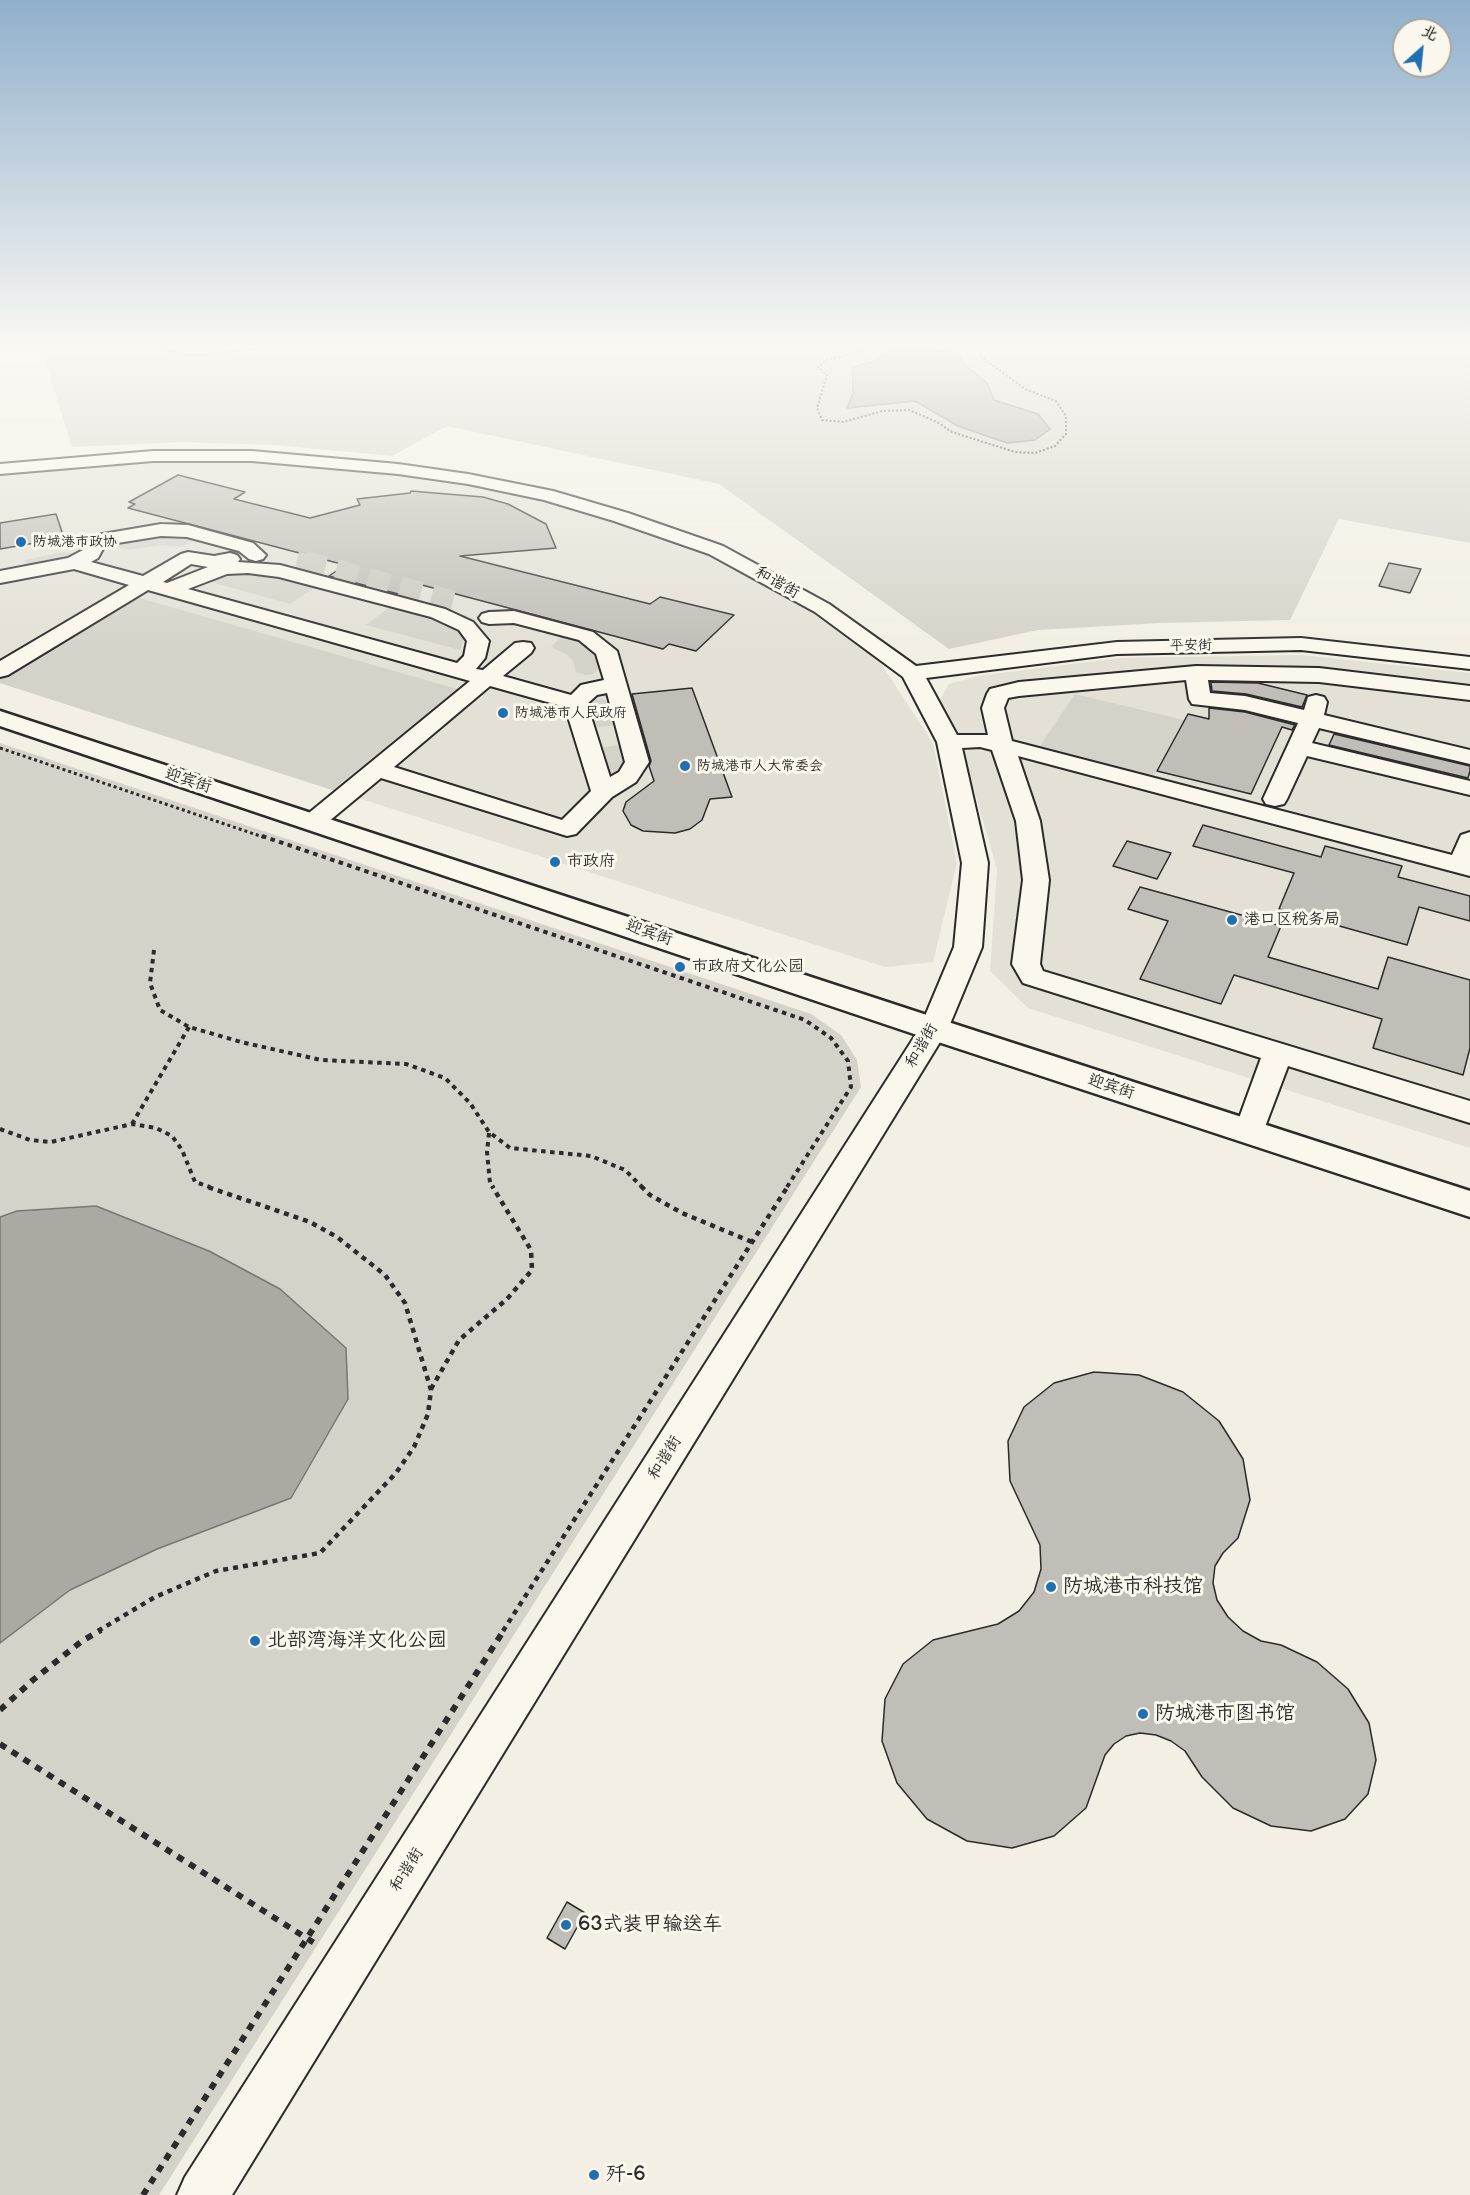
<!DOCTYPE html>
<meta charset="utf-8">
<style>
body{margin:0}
#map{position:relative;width:1470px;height:2195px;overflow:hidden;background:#f3efe4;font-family:"Balsamiq Sans","LXGW WenKai TC",sans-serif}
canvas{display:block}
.north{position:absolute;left:1392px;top:18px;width:60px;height:60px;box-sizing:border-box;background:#fbf7ec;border:2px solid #a8a59f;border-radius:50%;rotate:27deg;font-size:16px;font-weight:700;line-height:24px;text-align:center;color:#2b2b2b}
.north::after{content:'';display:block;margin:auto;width:21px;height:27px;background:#1f6fb2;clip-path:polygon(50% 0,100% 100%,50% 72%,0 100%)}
</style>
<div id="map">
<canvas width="1470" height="2195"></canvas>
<div class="north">北</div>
</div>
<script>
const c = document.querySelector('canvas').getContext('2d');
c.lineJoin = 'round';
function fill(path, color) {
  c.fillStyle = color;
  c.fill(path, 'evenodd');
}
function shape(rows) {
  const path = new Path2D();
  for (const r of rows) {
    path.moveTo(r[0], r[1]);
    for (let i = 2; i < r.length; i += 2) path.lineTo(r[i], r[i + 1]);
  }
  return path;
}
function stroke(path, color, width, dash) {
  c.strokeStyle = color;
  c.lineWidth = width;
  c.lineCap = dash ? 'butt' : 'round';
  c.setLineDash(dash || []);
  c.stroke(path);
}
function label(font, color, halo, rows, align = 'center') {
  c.font = font + ' "Balsamiq Sans","LXGW WenKai TC",sans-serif';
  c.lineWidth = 6;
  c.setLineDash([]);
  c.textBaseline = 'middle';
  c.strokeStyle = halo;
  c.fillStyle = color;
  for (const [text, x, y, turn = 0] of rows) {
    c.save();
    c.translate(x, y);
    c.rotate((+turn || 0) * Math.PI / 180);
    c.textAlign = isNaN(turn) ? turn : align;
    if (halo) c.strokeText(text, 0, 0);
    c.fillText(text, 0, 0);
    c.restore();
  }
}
fill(shape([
 [238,458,351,465,495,485,623,522,708,554,817,610,876,656,933,743,957,863,933,962,885,967,0,683,0,473,139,460],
 [1302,655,1470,673,1470,1148,1028,1008,990,971,997,869,960,742,939,702,949,684,977,676,1119,658]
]), '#e4e0d6');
fill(shape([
 [45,347,200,347,237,356,275,347,1470,347,1470,543,1339,519,1290,620,1160,623,1038,630,949,649,719,484,447,426,392,456,273,445,181,442,72,447,41,348],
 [166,536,195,540,181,547,160,545,129,550,119,548,118,545,127,540],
 [63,552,71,553,72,557,65,561,33,567,26,565,24,560],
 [254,571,317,586,290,604,204,580,226,573],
 [136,597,457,689,332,790,0,683,0,679],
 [391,606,447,621,461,630,464,638,460,650,366,625],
 [561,637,577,641,588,648,598,661,600,668,593,674,586,675,576,672,573,661,568,655,551,647],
 [1075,694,1184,720,1152,778,1038,749],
 [602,699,610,703,616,723,612,726,599,727,590,724,585,706,591,700],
 [0,743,811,1014,841,1035,857,1060,861,1087,159,2195,0,2195],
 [621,745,626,762,615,774,609,774,606,772,600,750,605,747]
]), '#d5d2c9');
const water = shape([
 [900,347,958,353,966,366,987,383,994,400,1038,414,1050,429,1035,440,1007,443,958,426,915,401,847,408,853,393,853,367,872,362,900,347],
 [96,1206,209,1251,280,1289,346,1348,348,1399,291,1498,157,1549,70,1590,0,1643,0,1217,17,1211,96,1206]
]);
fill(water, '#aca9a2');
stroke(water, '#787772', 1.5);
const building = shape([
 [178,475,245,492,234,499,310,518,360,505,357,499,410,493,411,491,483,497,508,504,546,524,556,548,460,556,650,604,660,597,734,615,696,651,669,644,663,649,422,585,406,596,329,576,345,565,128,508,135,504,129,502,178,475],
 [56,514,64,538,0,549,0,523,56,514],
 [1389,563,1421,569,1410,593,1379,586,1389,563],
 [1211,682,1258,683,1307,695,1302,707,1246,694,1212,691,1211,682],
 [692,688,732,797,710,799,702,820,690,829,675,833,643,831,631,825,623,811,626,802,654,781,649,766,651,761,632,694,692,688],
 [1209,708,1245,712,1295,725,1292,730,1282,727,1251,794,1157,771,1188,714,1209,719,1209,708],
 [1334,734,1470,766,1470,771,1468,778,1329,745,1334,734],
 [1203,825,1321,857,1325,846,1402,866,1398,877,1470,896,1470,921,1419,907,1407,945,1279,909,1294,873,1193,846,1203,825],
 [1127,841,1171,853,1157,879,1113,866,1127,841],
 [1140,887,1281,926,1268,957,1378,989,1388,957,1470,980,1470,1048,1463,1075,1373,1048,1382,1019,1234,975,1221,1004,1140,979,1168,921,1128,909,1140,887],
 [1094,1372,1139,1375,1183,1392,1219,1421,1243,1459,1250,1500,1238,1538,1223,1553,1215,1566,1213,1583,1217,1600,1228,1617,1243,1631,1261,1641,1281,1645,1317,1662,1348,1689,1369,1723,1376,1760,1368,1794,1345,1819,1311,1831,1271,1826,1233,1808,1202,1777,1185,1751,1171,1741,1156,1735,1140,1733,1126,1736,1114,1744,1105,1755,1086,1808,1054,1836,1012,1848,967,1841,927,1819,897,1783,882,1741,885,1699,903,1664,933,1640,998,1624,1019,1611,1034,1592,1041,1569,1040,1545,1010,1481,1008,1441,1024,1407,1054,1383,1094,1372],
 [567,1902,585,1913,565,1949,547,1938,567,1902]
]);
fill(building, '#c0beb6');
stroke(building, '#2b2b2b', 1.5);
stroke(shape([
 [297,560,310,563]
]), '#cbc8bf', 17, [17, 9]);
stroke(shape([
 [304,562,455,602]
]), '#cbc8bf', 22, [22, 11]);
const minor = shape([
 [153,451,252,451,398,464,468,474,553,491,628,513,723,546,829,604,916,666,1117,642,1301,638,1470,657,1470,669,1301,650,1117,654,926,678,957,735,988,735,982,708,987,694,990,689,1019,682,1196,666,1319,668,1470,686,1470,700,1319,682,1208,680,1210,693,1245,696,1304,710,1308,697,1316,695,1324,697,1327,702,1324,715,1470,750,1470,764,1319,728,1312,743,1470,781,1470,795,1307,756,1287,799,1284,804,1275,806,1266,804,1263,799,1298,723,1245,710,1192,704,1189,699,1186,680,1019,696,1008,698,1004,708,1012,741,1452,855,1461,835,1470,832,1470,876,1018,756,1040,821,1049,880,1040,964,1043,971,1470,1101,1470,1123,1288,1066,1260,1140,1249,1143,1238,1140,1234,1132,1261,1058,1023,983,1012,964,1023,880,1016,821,992,750,980,747,962,748,988,863,982,947,948,1029,232,2195,177,2195,185,2177,920,1028,954,947,962,863,937,742,903,677,815,612,709,554,614,521,544,500,468,484,398,474,252,461,153,461,0,474,0,464,153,451],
 [161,524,188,525,253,543,266,555,263,559,256,561,249,559,239,551,187,537,161,536,105,545,98,558,91,562,143,576,181,554,188,552,214,556,230,553,237,555,240,559,238,562,280,565,445,609,473,622,489,641,485,658,476,669,483,670,515,643,523,642,531,643,534,648,531,653,503,676,571,695,581,685,604,680,596,654,579,640,514,623,489,624,482,622,479,618,482,614,489,612,514,611,593,632,617,651,649,762,636,782,612,797,576,834,567,836,381,778,322,827,313,829,304,827,301,822,304,817,470,681,148,590,8,675,0,677,0,661,129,585,74,569,0,583,0,571,68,558,83,550,91,536,161,524],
 [191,564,208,567,167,583,163,582,191,564],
 [248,573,279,577,431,617,459,630,467,641,464,656,457,663,188,589,227,574,248,573],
 [490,686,565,707,591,791,562,820,394,767,490,686],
 [607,693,625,762,619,772,610,777,587,704,597,695,607,693]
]);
const major = shape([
 [0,711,945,1021,1470,1191,1470,1217,923,1037,0,726,0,711]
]);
stroke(minor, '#2b2b2b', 4);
stroke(major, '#2b2b2b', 5);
stroke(shape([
 [156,347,193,356,271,347],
 [870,347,861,352,826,360,818,367,827,375,817,408,822,420,844,422,882,411,909,410,937,422,952,432,1015,452,1035,453,1055,446,1066,434,1066,416,1056,401,1025,389,980,356,984,347]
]), '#2b2b2b', 2, [2, 2]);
stroke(shape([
 [0,748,266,838]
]), '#2b2b2b', 3, [3, 3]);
stroke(shape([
 [262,836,805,1020,831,1038,848,1061,851,1087,787,1187],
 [154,950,150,983,160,1010,189,1027,241,1042,321,1060,406,1064,445,1078,470,1103,489,1132,510,1148,591,1156,625,1170,642,1187],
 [132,1124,189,1027],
 [0,1129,30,1140,51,1142,132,1124,156,1128,172,1136,182,1150,195,1182,210,1187],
 [489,1133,487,1152,490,1183,493,1187]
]), '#2b2b2b', 4, [4.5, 4.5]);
stroke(shape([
 [641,1186,650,1195,682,1213,752,1242],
 [431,1389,459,1340,507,1299,532,1270,531,1250,492,1186],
 [98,1631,155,1597,216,1571,320,1553,396,1473,414,1447,428,1414,431,1390,405,1303,385,1275,337,1237,310,1222,205,1186],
 [503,1631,788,1186]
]), '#2b2b2b', 4.5, [5, 5]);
stroke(shape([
 [0,1710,33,1680,82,1641,101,1630],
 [0,1744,319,1946],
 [143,2195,504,1630]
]), '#2b2b2b', 6, [7, 7]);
fill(minor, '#fbf7ec');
fill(major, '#fbf7ec');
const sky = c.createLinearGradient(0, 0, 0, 654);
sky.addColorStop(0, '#90b0cc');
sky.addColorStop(0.53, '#faf8f3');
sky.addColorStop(1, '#faf8f300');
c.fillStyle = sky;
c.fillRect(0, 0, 1470, 654);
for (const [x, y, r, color] of [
 [21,542,6,"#1f6fb2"],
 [503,713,6,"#1f6fb2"],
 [685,766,6,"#1f6fb2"],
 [555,862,6,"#1f6fb2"],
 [1232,920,6,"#1f6fb2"],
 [680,967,6,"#1f6fb2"],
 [1051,1587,6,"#1f6fb2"],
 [255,1641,6,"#1f6fb2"],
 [1143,1714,6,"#1f6fb2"],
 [566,1925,6,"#1f6fb2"],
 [594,2175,6,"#1f6fb2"]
]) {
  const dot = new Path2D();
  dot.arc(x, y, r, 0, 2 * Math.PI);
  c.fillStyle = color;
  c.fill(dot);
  stroke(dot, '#fbf7ec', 2);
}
label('14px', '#2b2b2b', '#fbf7ec', [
 ["防城港市政协",33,542],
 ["防城港市人民政府",515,713],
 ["防城港市人大常委会",697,766]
], 'left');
label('14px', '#2b2b2b', '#fbf7ec', [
 ["平安街",1191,646,-1]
]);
label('16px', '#2b2b2b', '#fbf7ec', [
 ["和谐街",777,583,29],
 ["迎宾街",188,781,18],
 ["迎宾街",649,933,19],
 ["和谐街",922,1046,-60],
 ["迎宾街",1111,1087,18],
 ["和谐街",665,1458,-58],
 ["和谐街",407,1870,-58]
]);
label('16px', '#2b2b2b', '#fbf7ec', [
 ["市政府",567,862],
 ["港口区税务局",1244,920],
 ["市政府文化公园",692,967]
], 'left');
label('20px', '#2b2b2b', '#fbf7ec', [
 ["防城港市科技馆",1063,1587],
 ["北部湾海洋文化公园",267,1641],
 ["防城港市图书馆",1155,1714],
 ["63式装甲输送车",578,1925],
 ["歼-6",606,2175]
], 'left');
</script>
